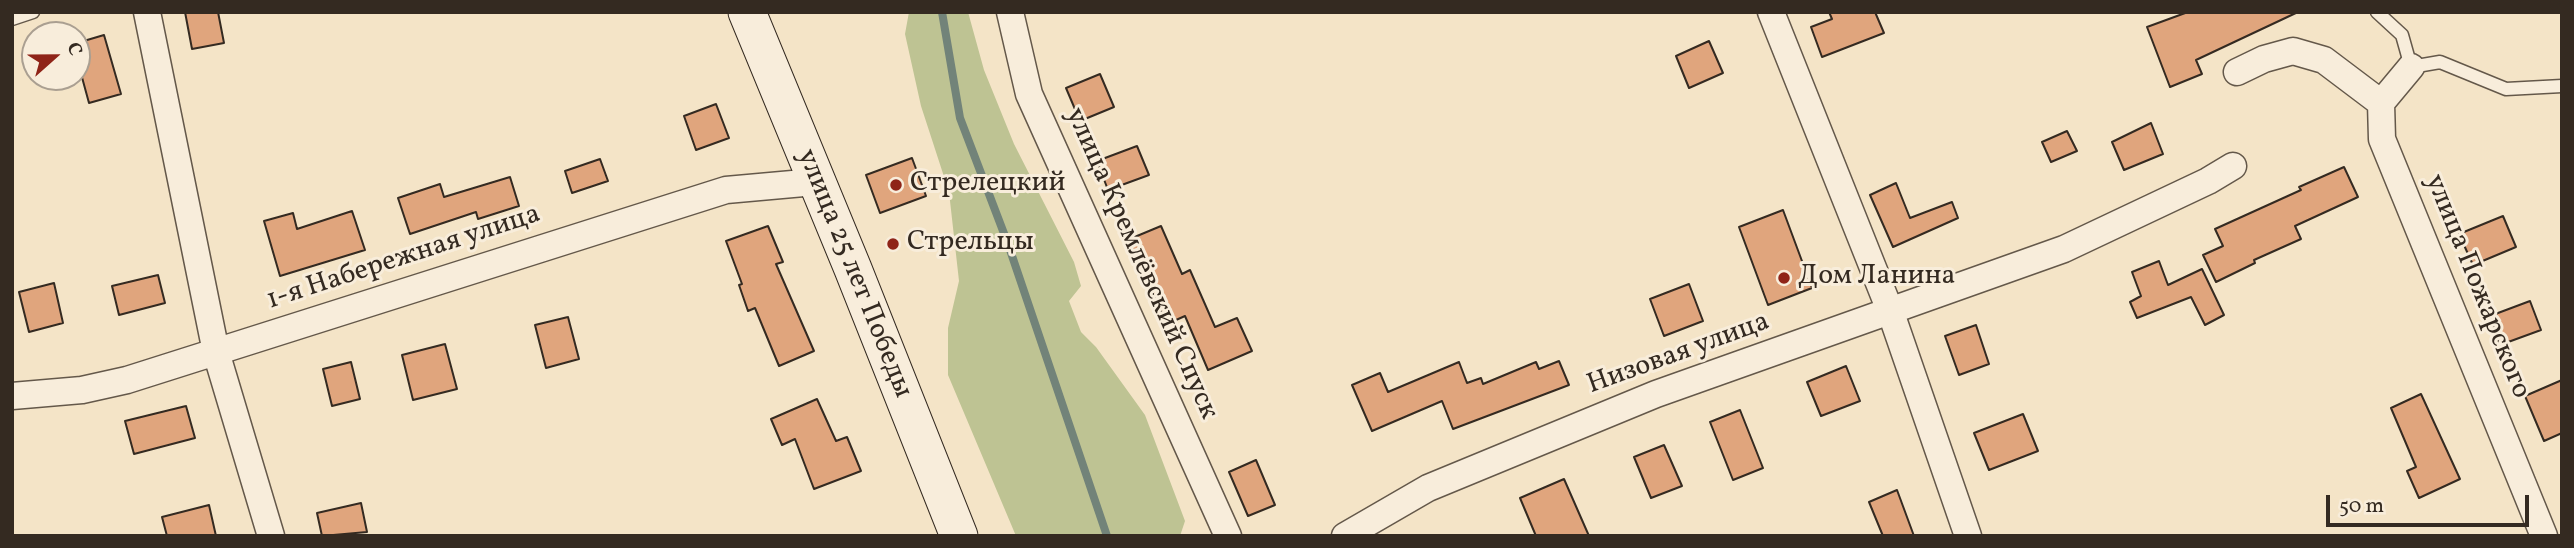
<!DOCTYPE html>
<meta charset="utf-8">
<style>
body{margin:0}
#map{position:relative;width:2574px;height:548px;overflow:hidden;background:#f4e4c7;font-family:Vollkorn,serif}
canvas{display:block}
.frame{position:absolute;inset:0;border:14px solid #342a21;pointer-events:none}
.north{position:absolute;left:21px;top:21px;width:70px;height:70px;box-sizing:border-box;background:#f8eddb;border:2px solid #aa9f91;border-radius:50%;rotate:69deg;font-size:19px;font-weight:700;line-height:28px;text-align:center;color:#342a21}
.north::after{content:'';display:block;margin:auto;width:24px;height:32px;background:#8f2418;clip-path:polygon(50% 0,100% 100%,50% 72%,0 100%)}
.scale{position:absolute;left:2326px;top:495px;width:203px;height:32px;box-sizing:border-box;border:4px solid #342a21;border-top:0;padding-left:9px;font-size:21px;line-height:24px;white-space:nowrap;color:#342a21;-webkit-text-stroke:5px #f8eddb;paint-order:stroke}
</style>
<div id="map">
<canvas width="2574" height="548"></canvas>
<div class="frame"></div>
<div class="north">С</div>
<div class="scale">50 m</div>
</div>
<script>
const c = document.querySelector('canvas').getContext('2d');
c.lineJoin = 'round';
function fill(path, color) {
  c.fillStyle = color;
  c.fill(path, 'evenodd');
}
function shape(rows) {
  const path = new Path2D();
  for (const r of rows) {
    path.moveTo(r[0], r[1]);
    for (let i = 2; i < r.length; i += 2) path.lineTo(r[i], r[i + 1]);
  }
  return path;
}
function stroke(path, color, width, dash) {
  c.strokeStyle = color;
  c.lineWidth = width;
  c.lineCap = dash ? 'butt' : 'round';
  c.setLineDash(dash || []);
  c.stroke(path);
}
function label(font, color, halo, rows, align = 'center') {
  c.font = font + ' Vollkorn,serif';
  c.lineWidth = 6;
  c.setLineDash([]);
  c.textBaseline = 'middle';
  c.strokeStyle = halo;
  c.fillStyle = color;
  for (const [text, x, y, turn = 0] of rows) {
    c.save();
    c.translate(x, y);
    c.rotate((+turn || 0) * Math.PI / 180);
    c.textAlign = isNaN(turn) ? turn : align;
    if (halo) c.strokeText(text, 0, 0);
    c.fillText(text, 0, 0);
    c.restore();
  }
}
fill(shape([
 [909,12,968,12,984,70,1014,144,1074,262,1081,286,1069,301,1081,332,1096,347,1145,415,1185,521,1180,536,1016,536,948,375,948,328,959,281,949,192,921,106,905,34]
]), '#bec393');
stroke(shape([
 [942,12,960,118,1008,244,1107,536]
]), '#728379', 8);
const building = shape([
 [185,12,218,12,224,43,192,49,185,12],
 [1829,12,1875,12,1884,33,1822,57,1811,27,1832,19,1829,12],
 [2188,12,2298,12,2196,60,2202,74,2170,87,2147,27,2188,12],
 [104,35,121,94,89,103,77,59,77,43,104,35],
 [1709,41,1723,73,1689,88,1676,56,1709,41],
 [1100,74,1114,107,1080,121,1066,88,1100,74],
 [716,104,729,138,696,150,684,116,716,104],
 [2151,123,2163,154,2124,170,2112,142,2151,123],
 [2067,131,2077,151,2051,162,2042,142,2067,131],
 [1137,146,1149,175,1108,190,1097,161,1137,146],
 [912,158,926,196,880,213,866,175,912,158],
 [600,159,608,181,572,193,565,171,600,159],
 [2344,167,2358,197,2295,226,2301,239,2254,260,2255,263,2216,282,2203,255,2223,246,2215,229,2301,190,2299,187,2344,167],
 [510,177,519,206,478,219,476,212,410,234,398,198,440,184,444,197,510,177],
 [1896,183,1910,218,1952,202,1958,218,1893,247,1870,195,1896,183],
 [1783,210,1812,288,1768,305,1739,227,1783,210],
 [352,211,365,250,280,276,264,221,293,213,297,229,352,211],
 [2503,216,2516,247,2473,265,2459,234,2503,216],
 [768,226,783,262,776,264,814,351,779,366,755,308,748,311,739,285,742,284,726,241,768,226],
 [1161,226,1182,274,1190,270,1215,327,1237,318,1252,351,1208,370,1185,316,1167,324,1142,270,1138,272,1125,241,1161,226],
 [2159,261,2168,285,2202,269,2224,315,2205,325,2191,297,2137,318,2130,302,2141,296,2132,272,2159,261],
 [158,275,165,303,119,315,112,286,158,275],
 [54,283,63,323,29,332,19,292,54,283],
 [1689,284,1703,321,1664,336,1650,299,1689,284],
 [2530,301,2541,330,2500,345,2490,316,2530,301],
 [568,317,579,359,546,368,535,325,568,317],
 [1976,325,1989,364,1959,375,1945,336,1976,325],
 [445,344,457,389,413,400,402,355,445,344],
 [1559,361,1569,385,1453,429,1442,401,1372,431,1352,385,1380,373,1388,392,1459,362,1467,383,1481,378,1483,384,1536,362,1539,369,1559,361],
 [351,362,360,399,332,406,323,369,351,362],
 [1846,366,1860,401,1821,416,1807,382,1846,366],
 [2562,380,2562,433,2544,441,2525,396,2562,380],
 [2421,394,2460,479,2419,498,2407,471,2416,467,2391,408,2421,394],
 [817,399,836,441,847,437,861,471,814,489,795,439,782,445,771,419,817,399],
 [186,406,195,438,134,454,125,421,186,406],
 [1740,410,1763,468,1733,480,1710,422,1740,410],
 [2023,414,2038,451,1989,470,1974,433,2023,414],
 [1664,445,1682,486,1651,498,1634,457,1664,445],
 [1256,460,1275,505,1248,516,1229,472,1256,460],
 [1564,479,1589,536,1536,536,1520,498,1564,479],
 [1897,490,1914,536,1883,536,1869,502,1897,490],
 [361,503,367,532,322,536,317,513,361,503],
 [209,505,216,536,167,536,162,517,209,505]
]);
fill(building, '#e0a57d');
stroke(building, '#342a21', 2);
const lane = shape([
 [2377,12,2402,35,2411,67,2440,62,2506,89,2562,86],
 [12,19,33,12]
]);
const street = shape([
 [147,12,216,352,271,536],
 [1010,12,1029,94,1228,536],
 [1771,12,1891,313,1968,536],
 [2411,67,2381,103,2382,139,2544,536],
 [2237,72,2264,59,2293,51,2324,60,2381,103],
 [12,396,82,390,127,380,726,190,815,182],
 [1345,536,1428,488,1656,394,2064,249,2208,181,2233,166]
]);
const secondary = shape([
 [747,12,853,269,959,536]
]);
stroke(lane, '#64584a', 15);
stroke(street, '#64584a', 29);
stroke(secondary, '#342a21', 39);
stroke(lane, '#f8eddb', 12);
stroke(street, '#f8eddb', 26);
stroke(secondary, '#f8eddb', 37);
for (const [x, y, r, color] of [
 [896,185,7,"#8f2418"],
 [893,244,7,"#8f2418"],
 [1784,278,7,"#8f2418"]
]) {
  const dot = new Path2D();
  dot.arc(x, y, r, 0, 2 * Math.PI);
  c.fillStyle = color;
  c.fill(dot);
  stroke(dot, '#f8eddb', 2.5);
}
label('28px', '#342a21', '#f8eddb', [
 ["Стрелецкий",910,185],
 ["Стрельцы",907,244],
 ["Дом Ланина",1798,278]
], 'left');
label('28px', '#342a21', '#f8eddb', [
 ["1-я Набережная улица",404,259,-18],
 ["улица Кремлёвский Спуск",1140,264,66],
 ["улица 25 лет Победы",853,274,68],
 ["улица Пожарского",2476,287,68],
 ["Низовая улица",1679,355,-20]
]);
</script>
